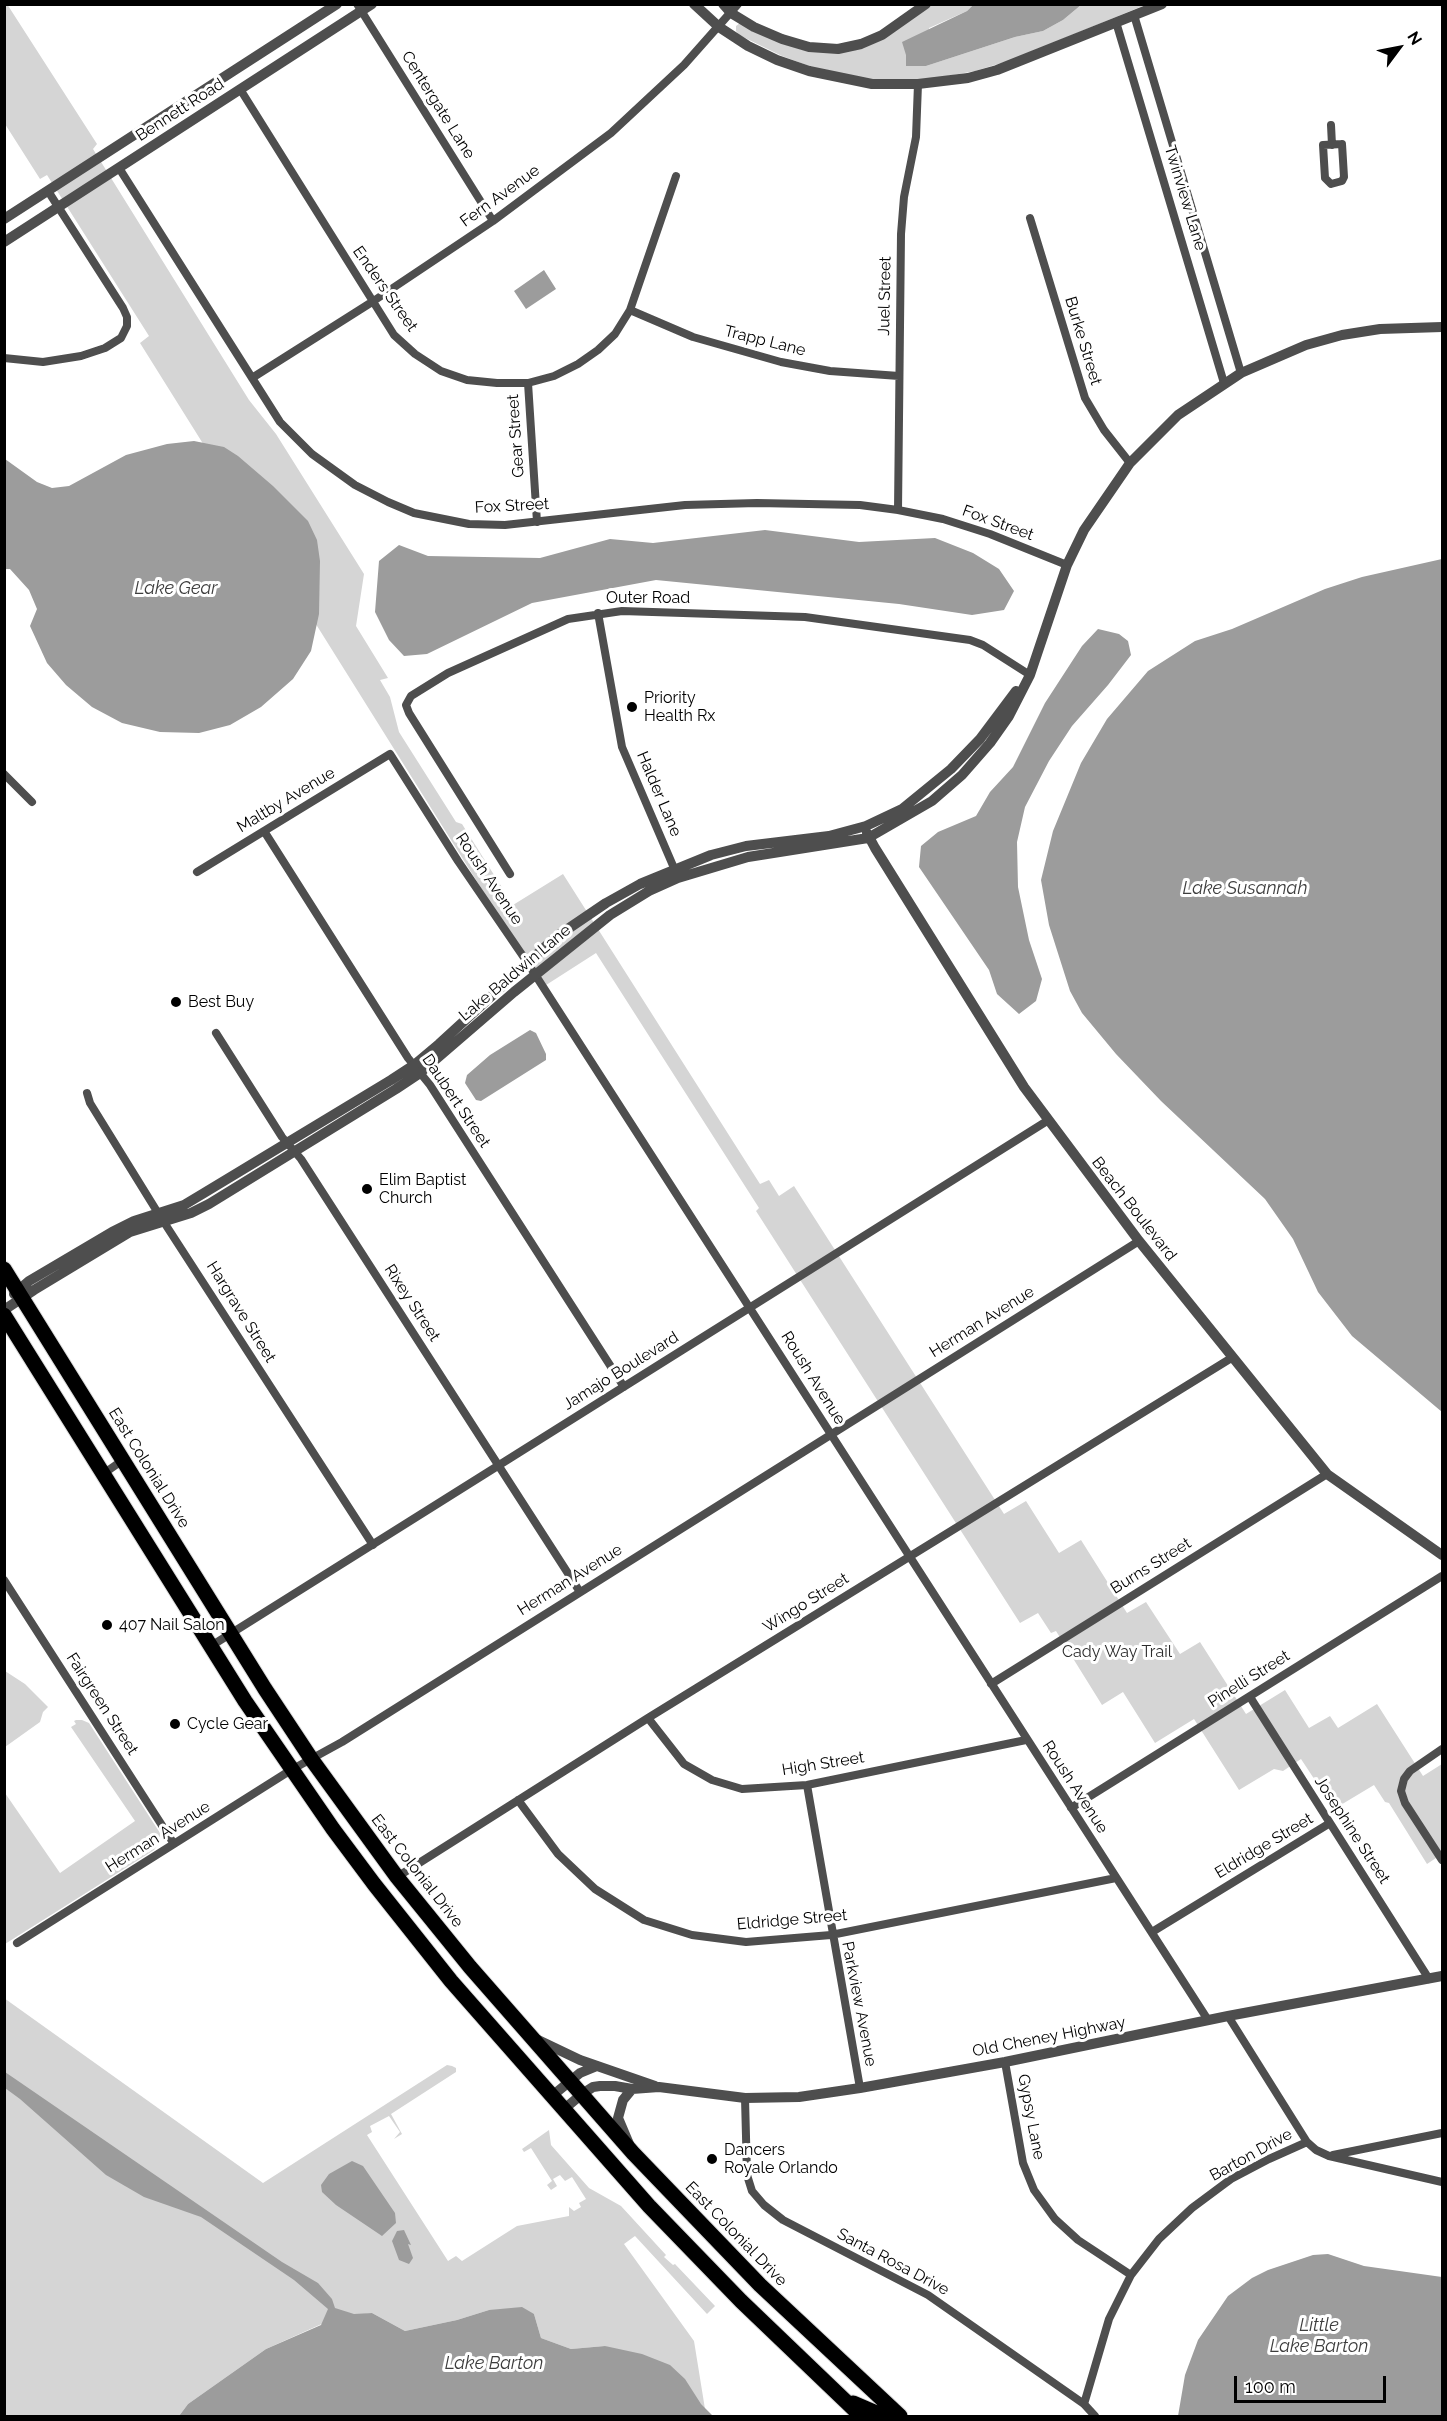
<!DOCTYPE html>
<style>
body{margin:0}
#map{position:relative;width:1447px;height:2421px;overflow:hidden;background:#fff;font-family:Raleway,sans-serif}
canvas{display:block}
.frame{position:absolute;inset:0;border:6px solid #000;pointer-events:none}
.north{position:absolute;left:1369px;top:18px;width:60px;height:60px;-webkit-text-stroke:4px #fff;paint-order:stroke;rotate:58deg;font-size:16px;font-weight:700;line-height:24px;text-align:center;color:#000}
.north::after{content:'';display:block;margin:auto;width:21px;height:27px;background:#000;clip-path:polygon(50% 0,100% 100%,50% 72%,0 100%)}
.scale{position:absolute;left:1234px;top:2376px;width:152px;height:27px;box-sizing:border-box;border:3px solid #000;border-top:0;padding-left:8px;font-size:18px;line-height:21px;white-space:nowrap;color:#000;-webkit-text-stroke:4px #fff;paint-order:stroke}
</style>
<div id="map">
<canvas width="1447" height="2421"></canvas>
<div class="frame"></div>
<div class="north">N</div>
<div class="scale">100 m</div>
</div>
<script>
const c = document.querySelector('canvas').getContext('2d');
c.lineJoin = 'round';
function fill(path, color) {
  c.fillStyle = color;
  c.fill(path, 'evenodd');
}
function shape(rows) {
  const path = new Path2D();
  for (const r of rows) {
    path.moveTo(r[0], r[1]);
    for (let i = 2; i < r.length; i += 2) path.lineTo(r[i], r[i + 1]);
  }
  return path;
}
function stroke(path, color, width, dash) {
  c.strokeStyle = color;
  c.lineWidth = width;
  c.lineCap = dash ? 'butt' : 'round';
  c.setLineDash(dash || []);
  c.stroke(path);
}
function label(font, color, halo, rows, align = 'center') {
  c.font = font + ' Raleway,sans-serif';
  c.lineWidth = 6;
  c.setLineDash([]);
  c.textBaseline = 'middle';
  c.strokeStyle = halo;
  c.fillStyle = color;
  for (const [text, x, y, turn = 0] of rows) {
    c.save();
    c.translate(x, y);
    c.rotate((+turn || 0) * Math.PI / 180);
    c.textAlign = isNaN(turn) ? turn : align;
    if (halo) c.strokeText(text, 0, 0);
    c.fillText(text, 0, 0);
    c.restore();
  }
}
fill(shape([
 [7,4,97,144,93,149,249,400,276,434,364,574,356,626,388,678,380,680,390,697,399,732,456,822,462,824,513,905,563,874,760,1184,769,1180,779,1196,794,1186,1004,1514,1026,1501,1059,1553,1081,1540,1127,1613,1146,1602,1180,1654,1200,1642,1246,1714,1285,1690,1309,1728,1330,1716,1338,1728,1377,1704,1423,1776,1442,1764,1442,1854,1427,1864,1389,1803,1385,1802,1374,1785,1334,1809,1301,1759,1283,1771,1274,1769,1239,1790,1194,1719,1155,1743,1123,1692,1102,1705,1056,1631,1051,1633,1038,1613,1020,1623,756,1211,759,1208,596,953,543,987,140,343,149,336,47,175,40,179,5,124,4,5],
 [931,5,973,5,967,11,929,28,926,66,1015,37,1043,31,1063,20,1081,5,1145,5,1011,60,975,71,926,80,864,79,820,70,782,56,739,35,736,31,736,26,740,23,802,50,861,47],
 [5,1671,25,1684,48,1707,43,1712,40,1722,5,1747],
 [76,1720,82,1720,89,1723,160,1833,160,1842,154,1850,5,1944,5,1793,60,1873,135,1821,71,1727,76,1724,74,1721],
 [4,1998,263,2183,447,2065,452,2066,456,2068,456,2072,391,2114,402,2134,394,2139,400,2132,389,2116,370,2126,372,2132,367,2135,448,2261,456,2256,462,2261,517,2226,569,2216,569,2207,574,2211,581,2207,579,2203,586,2199,572,2177,565,2181,560,2175,553,2179,557,2186,551,2190,547,2185,552,2181,531,2148,524,2152,522,2149,549,2130,551,2145,589,2188,621,2206,666,2255,664,2257,673,2265,675,2264,715,2306,707,2314,635,2236,624,2244,694,2341,705,2409,605,2346,571,2349,541,2338,534,2314,489,2310,457,2320,405,2331,372,2313,335,2318,266,2349,188,2404,179,2416,5,2416]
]), '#d5d5d5');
fill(shape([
 [973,5,973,4,1081,5,1063,20,1043,31,1015,37,926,66,906,66,906,55,902,42,967,11],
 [544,270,556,289,526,309,514,291],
 [194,441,224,447,238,456,273,486,308,521,317,540,320,561,319,614,311,651,293,679,261,707,230,725,199,733,160,732,122,723,92,707,66,685,47,663,30,626,37,609,29,590,10,569,5,569,5,459,37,482,52,488,69,486,126,455,167,444],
 [765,530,859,542,935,538,973,553,999,569,1014,591,1004,610,972,615,899,604,656,580,532,603,427,654,404,656,389,640,375,612,379,561,399,545,428,556,540,558,610,539,653,543],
 [1442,559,1442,1412,1352,1336,1318,1292,1293,1239,1265,1199,1161,1101,1116,1054,1082,1013,1070,991,1049,925,1041,880,1053,831,1081,763,1107,719,1148,671,1195,641,1232,629,1325,589,1362,577],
 [1098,629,1119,634,1128,641,1131,655,1108,685,1072,726,1049,761,1025,807,1017,842,1018,887,1029,940,1042,979,1036,1001,1019,1014,997,994,989,970,919,867,921,846,938,832,976,816,990,792,1013,767,1045,703,1082,646],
 [530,1030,536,1033,546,1054,546,1060,481,1101,476,1100,465,1083,467,1075,490,1055],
 [5,2072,282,2262,318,2283,332,2299,335,2308,354,2314,372,2313,405,2331,457,2320,489,2310,522,2307,534,2314,541,2338,571,2349,605,2346,642,2354,670,2365,685,2379,701,2404,713,2416,179,2416,188,2404,266,2349,321,2325,328,2309,294,2280,201,2217,144,2197,106,2175,20,2099,5,2088],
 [352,2161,363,2166,395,2213,396,2223,382,2236,336,2205,322,2192,321,2185,329,2174],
 [404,2230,411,2245,408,2244,413,2258,409,2264,399,2260,392,2241,397,2231],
 [1328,2254,1364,2266,1442,2277,1442,2416,1178,2416,1185,2375,1198,2340,1228,2296,1252,2278,1268,2270,1313,2255]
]), '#9c9c9c');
const trunk = shape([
 [4,1269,265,1689,312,1760,397,1877,470,1967,633,2153,760,2285,900,2416],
 [4,1315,245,1701,333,1829,374,1884,451,1981,649,2206,741,2301,861,2416],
 [853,2403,881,2415,897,2414]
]);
stroke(trunk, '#dbdbdb', 17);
stroke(shape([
 [357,4,493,221],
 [1134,15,1241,373],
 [1116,22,1224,383],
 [240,89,394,335,415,354,441,371,467,380,497,383,528,383,554,376,578,364,598,350,615,334,630,310,676,176],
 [1331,125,1332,145],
 [1342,144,1344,177,1342,181,1331,184,1325,178,1323,145,1342,144],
 [119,168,280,422,312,454,355,485,388,502,414,513,469,524,505,525,685,505,757,503,860,505,898,510,943,519,990,534,1067,565],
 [1030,218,1085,398,1104,430,1130,463],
 [630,310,693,337,781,362,830,371,899,376],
 [4,358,43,362,81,356,105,348,121,338,127,326,127,317,123,308,48,191],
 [252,378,372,302,493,221,611,133,684,65,738,4],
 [528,383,537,522],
 [898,510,901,234,904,197,916,137,918,84],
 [598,613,622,747,677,875],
 [4,774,32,802],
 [264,831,408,1058,430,1085,624,1387],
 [197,872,390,754,458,861,527,962,1208,2020],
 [510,874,409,713,406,705,411,696,448,673,568,619,622,611,805,617,970,640,983,645,1030,675],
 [216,1033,282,1137,301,1159,580,1592],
 [87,1093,90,1103,158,1213,373,1545],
 [103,1474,123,1460],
 [4,1580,174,1844],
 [211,1646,1047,1121],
 [991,1684,1327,1474],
 [1250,1697,1429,1979],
 [648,1718,684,1764,712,1780,742,1789,807,1785,1026,1740],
 [1442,1749,1410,1771,1404,1779,1401,1791,1405,1803,1442,1860],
 [807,1785,860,2088],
 [518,1800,558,1854,595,1889,644,1920,692,1935,746,1942,831,1935,1116,1878],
 [1071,1808,1442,1576],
 [397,1877,648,1718,1233,1357],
 [1152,1932,1330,1823],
 [17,1943,291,1770,342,1742,1139,1241],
 [1228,2016,1307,2142,1316,2150,1329,2156,1442,2182],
 [1005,2062,1023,2163,1034,2190,1055,2219,1078,2240,1131,2275],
 [745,2098,747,2175,752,2191,764,2205,783,2220,928,2295,1084,2404,1095,2416],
 [1333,2155,1442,2133],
 [1084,2404,1109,2319,1131,2275,1159,2239,1192,2208,1231,2179,1269,2159,1307,2142]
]), '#4e4e4e', 8);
stroke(shape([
 [694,4,719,27,748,46,777,60,809,71,872,84,918,84,968,78,997,70,1162,4],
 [723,4,731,13,754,27,782,39,809,47,838,49,861,44,882,35,926,4],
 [4,219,337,4],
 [4,242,372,4],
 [867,833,875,848,1024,1087,1139,1241,1327,1474,1442,1555],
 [14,1294,29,1281,112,1232,134,1221,184,1205,204,1193,391,1080,414,1065,439,1044,556,937,606,903,640,884,711,855,746,846,829,836,866,826,902,809,951,769,980,739,1016,691],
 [4,1310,34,1290,130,1232,191,1213,209,1204,396,1089,420,1073,514,992,610,915,649,891,678,878,748,857,868,838,932,801,962,775,990,743,1009,716,1030,675,1067,565,1084,530,1130,463,1178,415,1241,373,1306,345,1342,335,1380,329,1442,327],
 [536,2039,580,2060,655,2086],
 [552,2096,580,2073,597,2066],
 [563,2110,582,2094,593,2087,600,2086,615,2086,632,2089,659,2087,745,2098,799,2097,860,2088,1005,2062,1228,2016,1442,1976],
 [629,2144,618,2118,623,2100,632,2089]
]), '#4e4e4e', 10);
stroke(trunk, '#000', 15);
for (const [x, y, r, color] of [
 [632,707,6,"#000"],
 [176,1002,6,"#000"],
 [367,1189,6,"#000"],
 [107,1625,6,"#000"],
 [175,1724,6,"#000"],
 [712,2159,6,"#000"]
]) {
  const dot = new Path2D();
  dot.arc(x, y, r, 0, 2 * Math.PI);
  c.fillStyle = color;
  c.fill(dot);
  stroke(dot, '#fff', 2);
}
label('16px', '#000', '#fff', [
 ["Centergate Lane",438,105,58],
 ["Bennett Road",180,110,-33],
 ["Fern Avenue",500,196,-36],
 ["Twinview Lane",1185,198,73],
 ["Enders Street",385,289,55],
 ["Juel Street",885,296,-89],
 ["Trapp Lane",765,341,14],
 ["Burke Street",1083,341,73],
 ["Gear Street",516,436,-94],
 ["Fox Street",512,506,-3],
 ["Fox Street",998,523,20],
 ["Outer Road",648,598],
 ["Halder Lane",659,794,67],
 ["Maltby Avenue",286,800,-31],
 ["Roush Avenue",489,879,56],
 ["Lake Baldwin Lane",515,973,-40],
 ["Daubert Street",456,1101,56],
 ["Beach Boulevard",1134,1209,52],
 ["Rixey Street",412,1303,57],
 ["Hargrave Street",241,1312,58],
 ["Herman Avenue",982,1322,-32],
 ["Jamajo Boulevard",621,1371,-32],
 ["Roush Avenue",813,1378,58],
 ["East Colonial Drive",149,1468,58],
 ["Burns Street",1151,1566,-32],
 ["Herman Avenue",570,1580,-32],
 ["Wingo Street",806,1603,-32],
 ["Pinelli Street",1249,1679,-32],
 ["Fairgreen Street",102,1704,57],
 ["High Street",823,1764,-9],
 ["Roush Avenue",1075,1787,57],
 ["Josephine Street",1352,1830,57],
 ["Herman Avenue",158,1837,-32],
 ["Eldridge Street",1264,1846,-31],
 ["East Colonial Drive",417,1871,52],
 ["Eldridge Street",792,1920,-5],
 ["Parkview Avenue",859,2004,79],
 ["Old Cheney Highway",1049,2037,-11],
 ["Gypsy Lane",1031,2117,79],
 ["Barton Drive",1251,2155,-29],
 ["East Colonial Drive",736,2234,46],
 ["Santa Rosa Drive",893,2262,28]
]);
label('16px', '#000', '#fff', [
 ["Priority",644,698],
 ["Health Rx",644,716],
 ["Best Buy",188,1002],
 ["Elim Baptist",379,1180],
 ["Church",379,1198],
 ["407 Nail Salon",119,1625],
 ["Cycle Gear",187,1724],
 ["Dancers",724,2150],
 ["Royale Orlando",724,2168]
], 'left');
label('16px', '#2c2c2c', '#fff', [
 ["Cady Way Trail",1117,1652]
]);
label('italic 18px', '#3d3d3d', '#fff', [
 ["Lake Gear",176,589],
 ["Lake Susannah",1245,889],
 ["Little",1319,2326],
 ["Lake Barton",1319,2347],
 ["Lake Barton",494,2364]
]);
</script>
